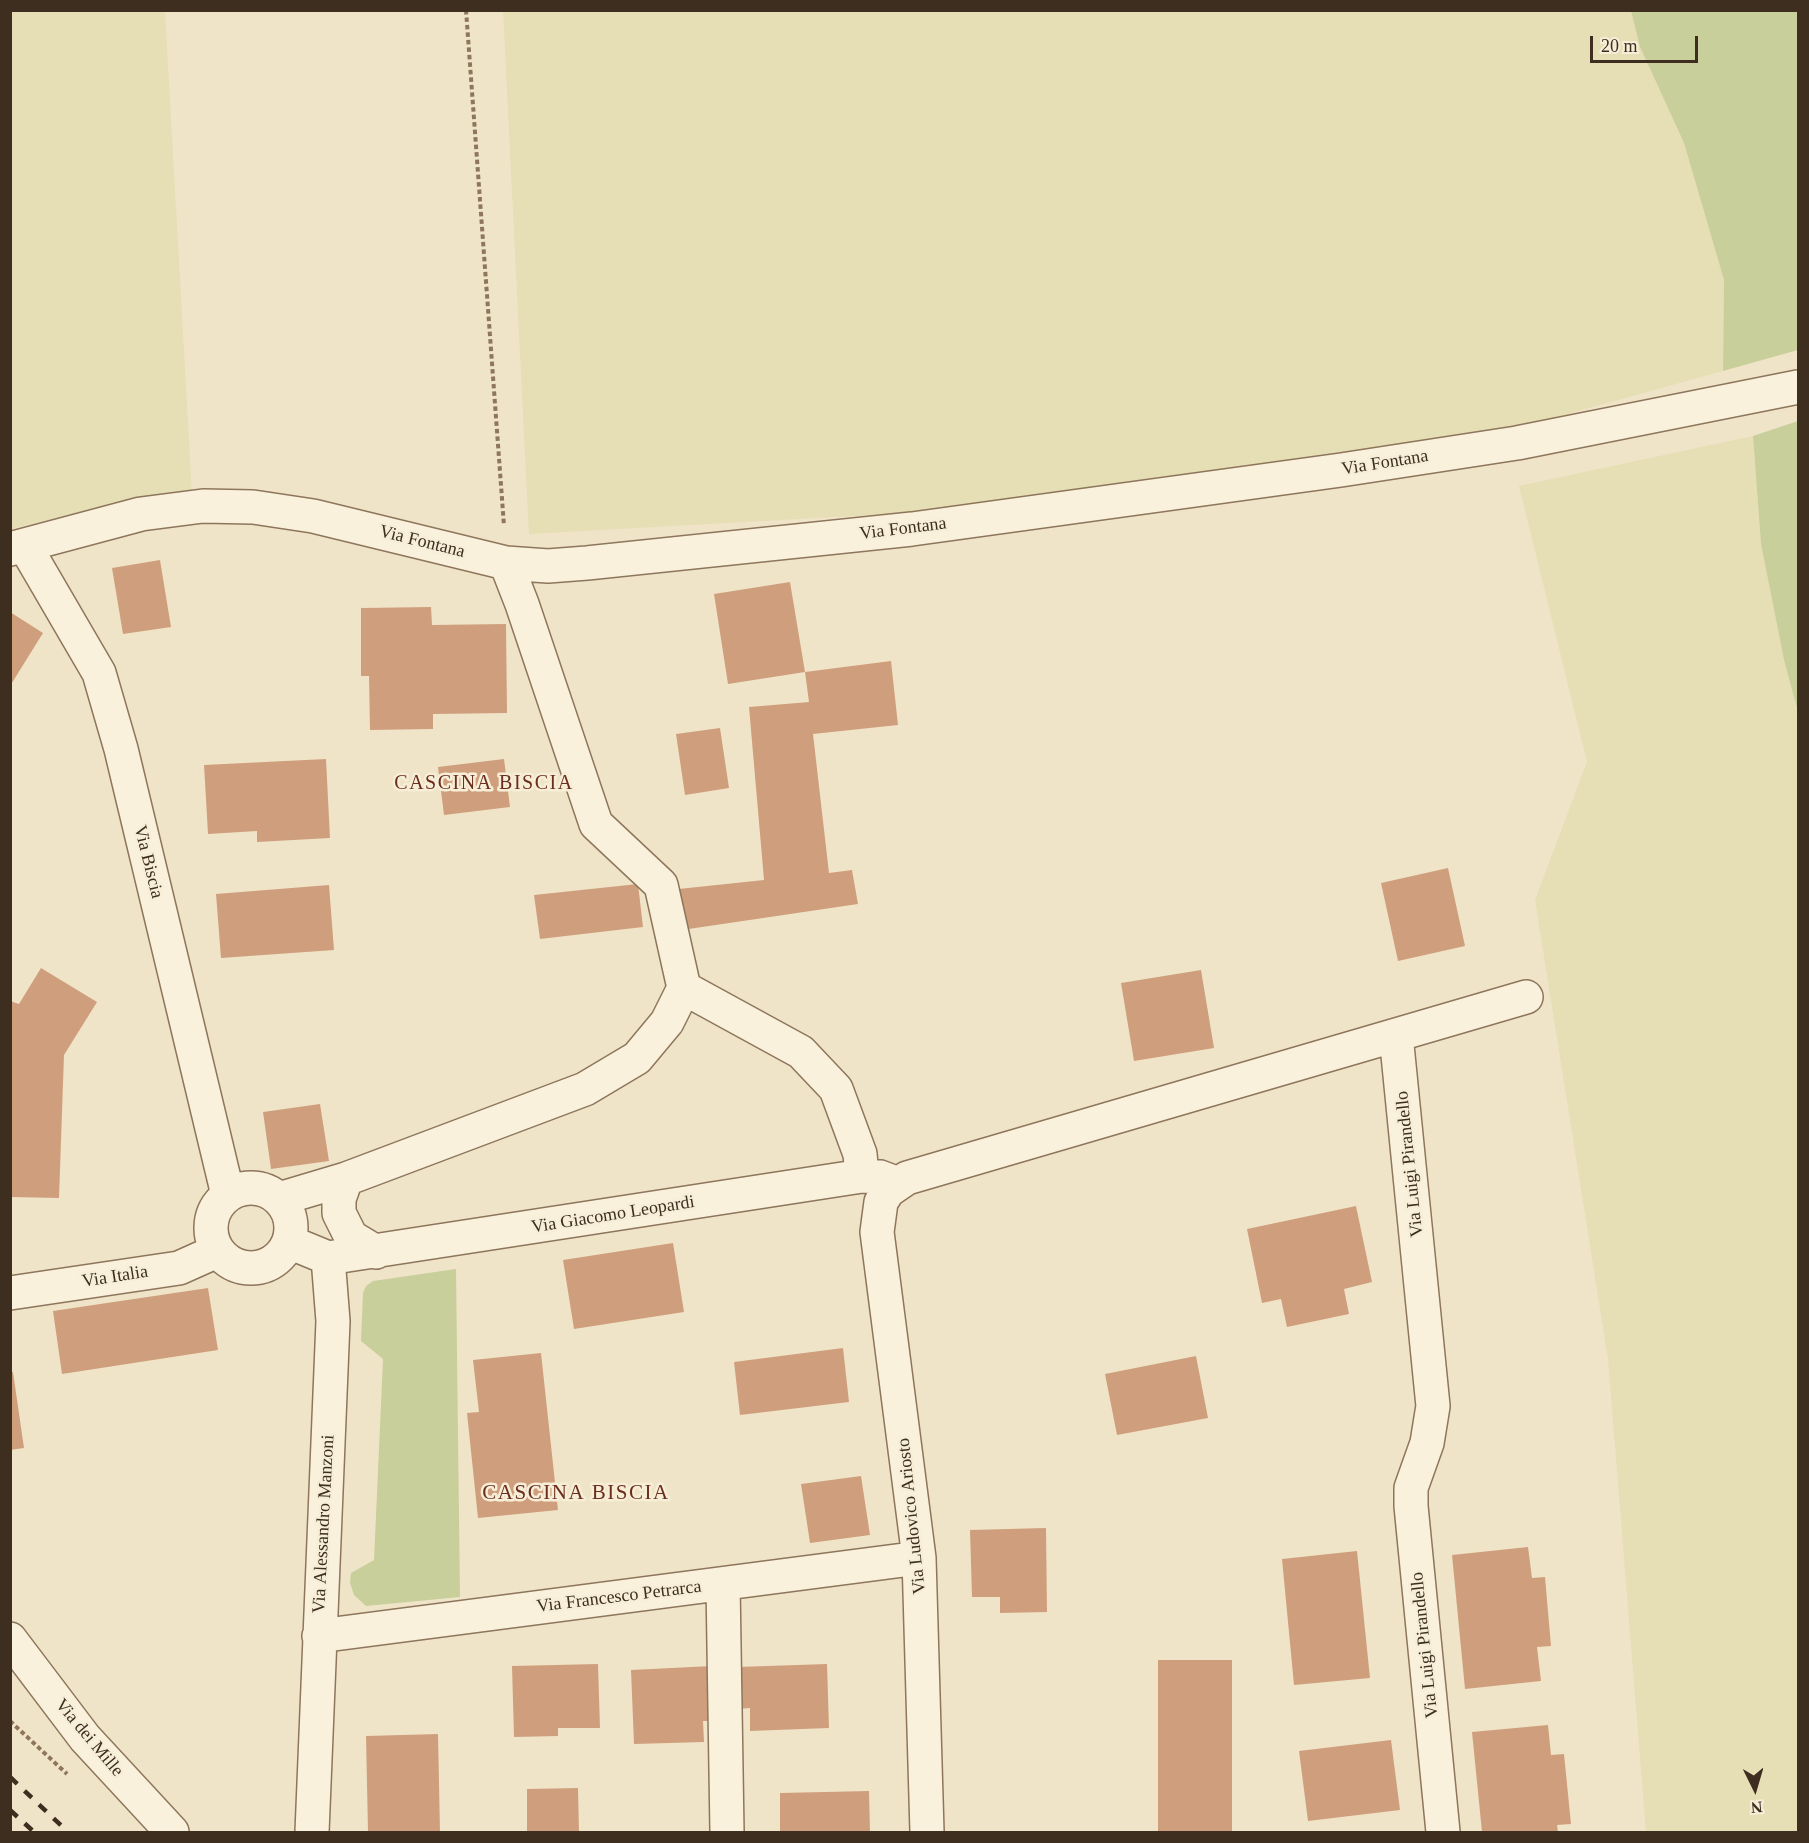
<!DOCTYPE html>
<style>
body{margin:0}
#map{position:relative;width:1809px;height:1843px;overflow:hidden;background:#f0e4c8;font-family:Georgia,serif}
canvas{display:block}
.frame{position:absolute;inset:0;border:12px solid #3d2e20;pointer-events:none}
.north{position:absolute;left:1725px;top:1759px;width:60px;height:60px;-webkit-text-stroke:4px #f7eed8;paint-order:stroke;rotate:175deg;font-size:16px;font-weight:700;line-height:24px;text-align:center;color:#3d2e20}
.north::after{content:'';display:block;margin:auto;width:21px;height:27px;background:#3d2e20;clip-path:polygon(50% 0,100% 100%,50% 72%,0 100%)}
.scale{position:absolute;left:1590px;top:36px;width:108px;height:27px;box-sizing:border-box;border:3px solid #3d2e20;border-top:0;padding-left:8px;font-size:18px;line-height:21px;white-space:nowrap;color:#3d2e20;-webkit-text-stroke:4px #f7eed8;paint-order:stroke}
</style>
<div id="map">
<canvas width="1809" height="1843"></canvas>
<div class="frame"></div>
<div class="north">N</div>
<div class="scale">20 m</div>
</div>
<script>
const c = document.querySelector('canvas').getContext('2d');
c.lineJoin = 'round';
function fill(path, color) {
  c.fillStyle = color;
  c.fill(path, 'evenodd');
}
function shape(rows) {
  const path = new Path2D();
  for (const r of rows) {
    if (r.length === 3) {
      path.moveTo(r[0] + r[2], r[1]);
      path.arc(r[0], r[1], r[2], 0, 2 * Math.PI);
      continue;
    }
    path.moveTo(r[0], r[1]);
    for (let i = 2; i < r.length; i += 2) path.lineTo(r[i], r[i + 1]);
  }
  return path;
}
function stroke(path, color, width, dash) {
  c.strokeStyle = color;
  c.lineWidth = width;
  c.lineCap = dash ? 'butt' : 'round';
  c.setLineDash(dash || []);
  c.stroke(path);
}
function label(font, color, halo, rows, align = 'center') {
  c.font = font + ' Georgia,serif';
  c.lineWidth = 5;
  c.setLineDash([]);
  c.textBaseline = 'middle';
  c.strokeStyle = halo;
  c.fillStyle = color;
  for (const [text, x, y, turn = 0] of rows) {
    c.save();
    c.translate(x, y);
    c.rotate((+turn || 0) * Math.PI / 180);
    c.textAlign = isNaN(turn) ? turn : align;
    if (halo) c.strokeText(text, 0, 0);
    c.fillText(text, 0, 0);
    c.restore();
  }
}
fill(shape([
 [11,11,165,11,192,494,130,499,11,529],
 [503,11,1631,11,1640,47,1684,143,1724,280,1723,371,1510,430,908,513,529,534],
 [1753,436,1761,544,1784,660,1798,712,1798,1832,1646,1832,1608,1359,1535,900,1587,762,1519,486]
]), '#e6deb5');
fill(shape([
 [1631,11,1798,11,1798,350,1723,371,1724,280,1684,143,1640,47],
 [1798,421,1798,712,1784,660,1761,544,1753,436],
 [456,1269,460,1597,366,1606,354,1595,350,1583,351,1573,374,1560,383,1359,361,1341,363,1293,366,1286,373,1281]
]), '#c9cf9b');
fill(shape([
 [160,560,171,627,123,634,112,568],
 [790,582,805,672,728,684,714,594],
 [431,607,432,625,506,624,507,713,433,714,433,729,370,730,369,676,361,676,361,608],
 [10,612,43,633,10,686],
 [891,661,898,725,813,734,829,873,852,870,858,904,675,931,669,890,764,880,749,707,809,702,805,672],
 [720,728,729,788,685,795,676,734],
 [326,759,330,838,257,842,257,831,208,834,204,765],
 [504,759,510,807,444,815,438,767],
 [1448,868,1465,946,1398,961,1381,883],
 [638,884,643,927,540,939,534,895],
 [329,885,334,950,221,958,216,894],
 [41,968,97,1002,64,1055,59,1198,10,1197,10,1001,19,1004],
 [1201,970,1214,1048,1134,1061,1121,983],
 [320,1104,329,1161,271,1169,263,1112],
 [1356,1206,1372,1282,1344,1289,1349,1314,1287,1327,1281,1299,1262,1303,1247,1229],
 [673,1243,684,1312,574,1329,563,1260],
 [208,1288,218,1350,62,1374,53,1311],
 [843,1348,849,1402,740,1415,734,1362],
 [541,1353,558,1510,478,1518,467,1413,479,1412,473,1360],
 [1196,1356,1208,1418,1117,1435,1105,1374],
 [10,1372,13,1372,24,1448,10,1450],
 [861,1476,870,1535,810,1543,801,1484],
 [1046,1528,1047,1612,1000,1613,1000,1597,972,1597,970,1530],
 [1528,1547,1532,1578,1545,1577,1551,1646,1537,1647,1541,1681,1465,1689,1452,1555],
 [1357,1551,1370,1678,1294,1685,1282,1559],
 [1158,1660,1232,1660,1232,1832,1158,1832],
 [598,1664,600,1728,558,1728,558,1736,514,1737,512,1666],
 [827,1664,829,1728,750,1731,750,1708,738,1709,737,1667],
 [712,1666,714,1721,703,1721,704,1742,634,1744,631,1670],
 [1548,1725,1551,1755,1564,1754,1571,1824,1557,1825,1558,1832,1482,1832,1472,1732],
 [438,1734,440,1832,368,1832,366,1736],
 [1391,1740,1400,1810,1308,1821,1299,1751],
 [578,1788,579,1832,527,1832,527,1789],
 [869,1791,870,1832,780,1832,780,1793]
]), '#cf9f7d');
const minor = shape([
 [25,546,99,673,121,749,228,1195],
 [10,549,141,514,203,506,253,507,313,516,506,563,548,566,587,563,912,529,1341,470,1517,443,1798,387],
 [684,988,801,1052,836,1089,860,1154,862,1176],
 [1396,1035,1526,997],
 [346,1179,339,1199,339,1213,351,1237,376,1252],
 [251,1228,40],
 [279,1199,346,1179,585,1089,637,1058,667,1022,684,988,661,885,596,824,522,604,506,563],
 [289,1242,328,1258,333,1321,312,1832],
 [328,1258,862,1176,880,1177,896,1183],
 [10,1293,179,1268,217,1251],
 [723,1584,727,1832],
 [319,1636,919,1558],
 [10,1639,85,1738,172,1832],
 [927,1832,919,1558,877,1232,881,1202,888,1191,907,1178,1396,1035,1433,1406,1427,1443,1411,1488,1411,1506,1443,1832]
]);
stroke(minor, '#8d765c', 36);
stroke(shape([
 [466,10,504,526],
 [10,1721,67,1774]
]), '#8d765c', 4, [4.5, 3]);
stroke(minor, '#faf1dc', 33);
stroke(shape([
 [10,1777,68,1832],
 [10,1810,34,1832]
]), '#3d2e20', 4.5, [10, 10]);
label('18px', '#3d2e20', '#f7eed8', [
 ["Via Fontana",1385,463,-9],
 ["Via Fontana",903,529,-7],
 ["Via Fontana",422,542,14],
 ["Via Biscia",148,862,76],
 ["Via Luigi Pirandello",1410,1164,-96],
 ["Via Giacomo Leopardi",613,1215,-9],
 ["Via Italia",115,1277,-9],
 ["Via Ludovico Ariosto",912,1516,-96],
 ["Via Alessandro Manzoni",324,1524,-87],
 ["Via Francesco Petrarca",619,1597,-7],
 ["Via Luigi Pirandello",1425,1645,-96],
 ["Via dei Mille",89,1738,50]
]);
c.letterSpacing = '1.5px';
label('20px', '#6b2e1e', '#f7eed8', [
 ["CASCINA BISCIA",484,784]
]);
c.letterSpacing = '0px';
c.letterSpacing = '1.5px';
label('21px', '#6b2e1e', '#f7eed8', [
 ["CASCINA BISCIA",576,1493]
]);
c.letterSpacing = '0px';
</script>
